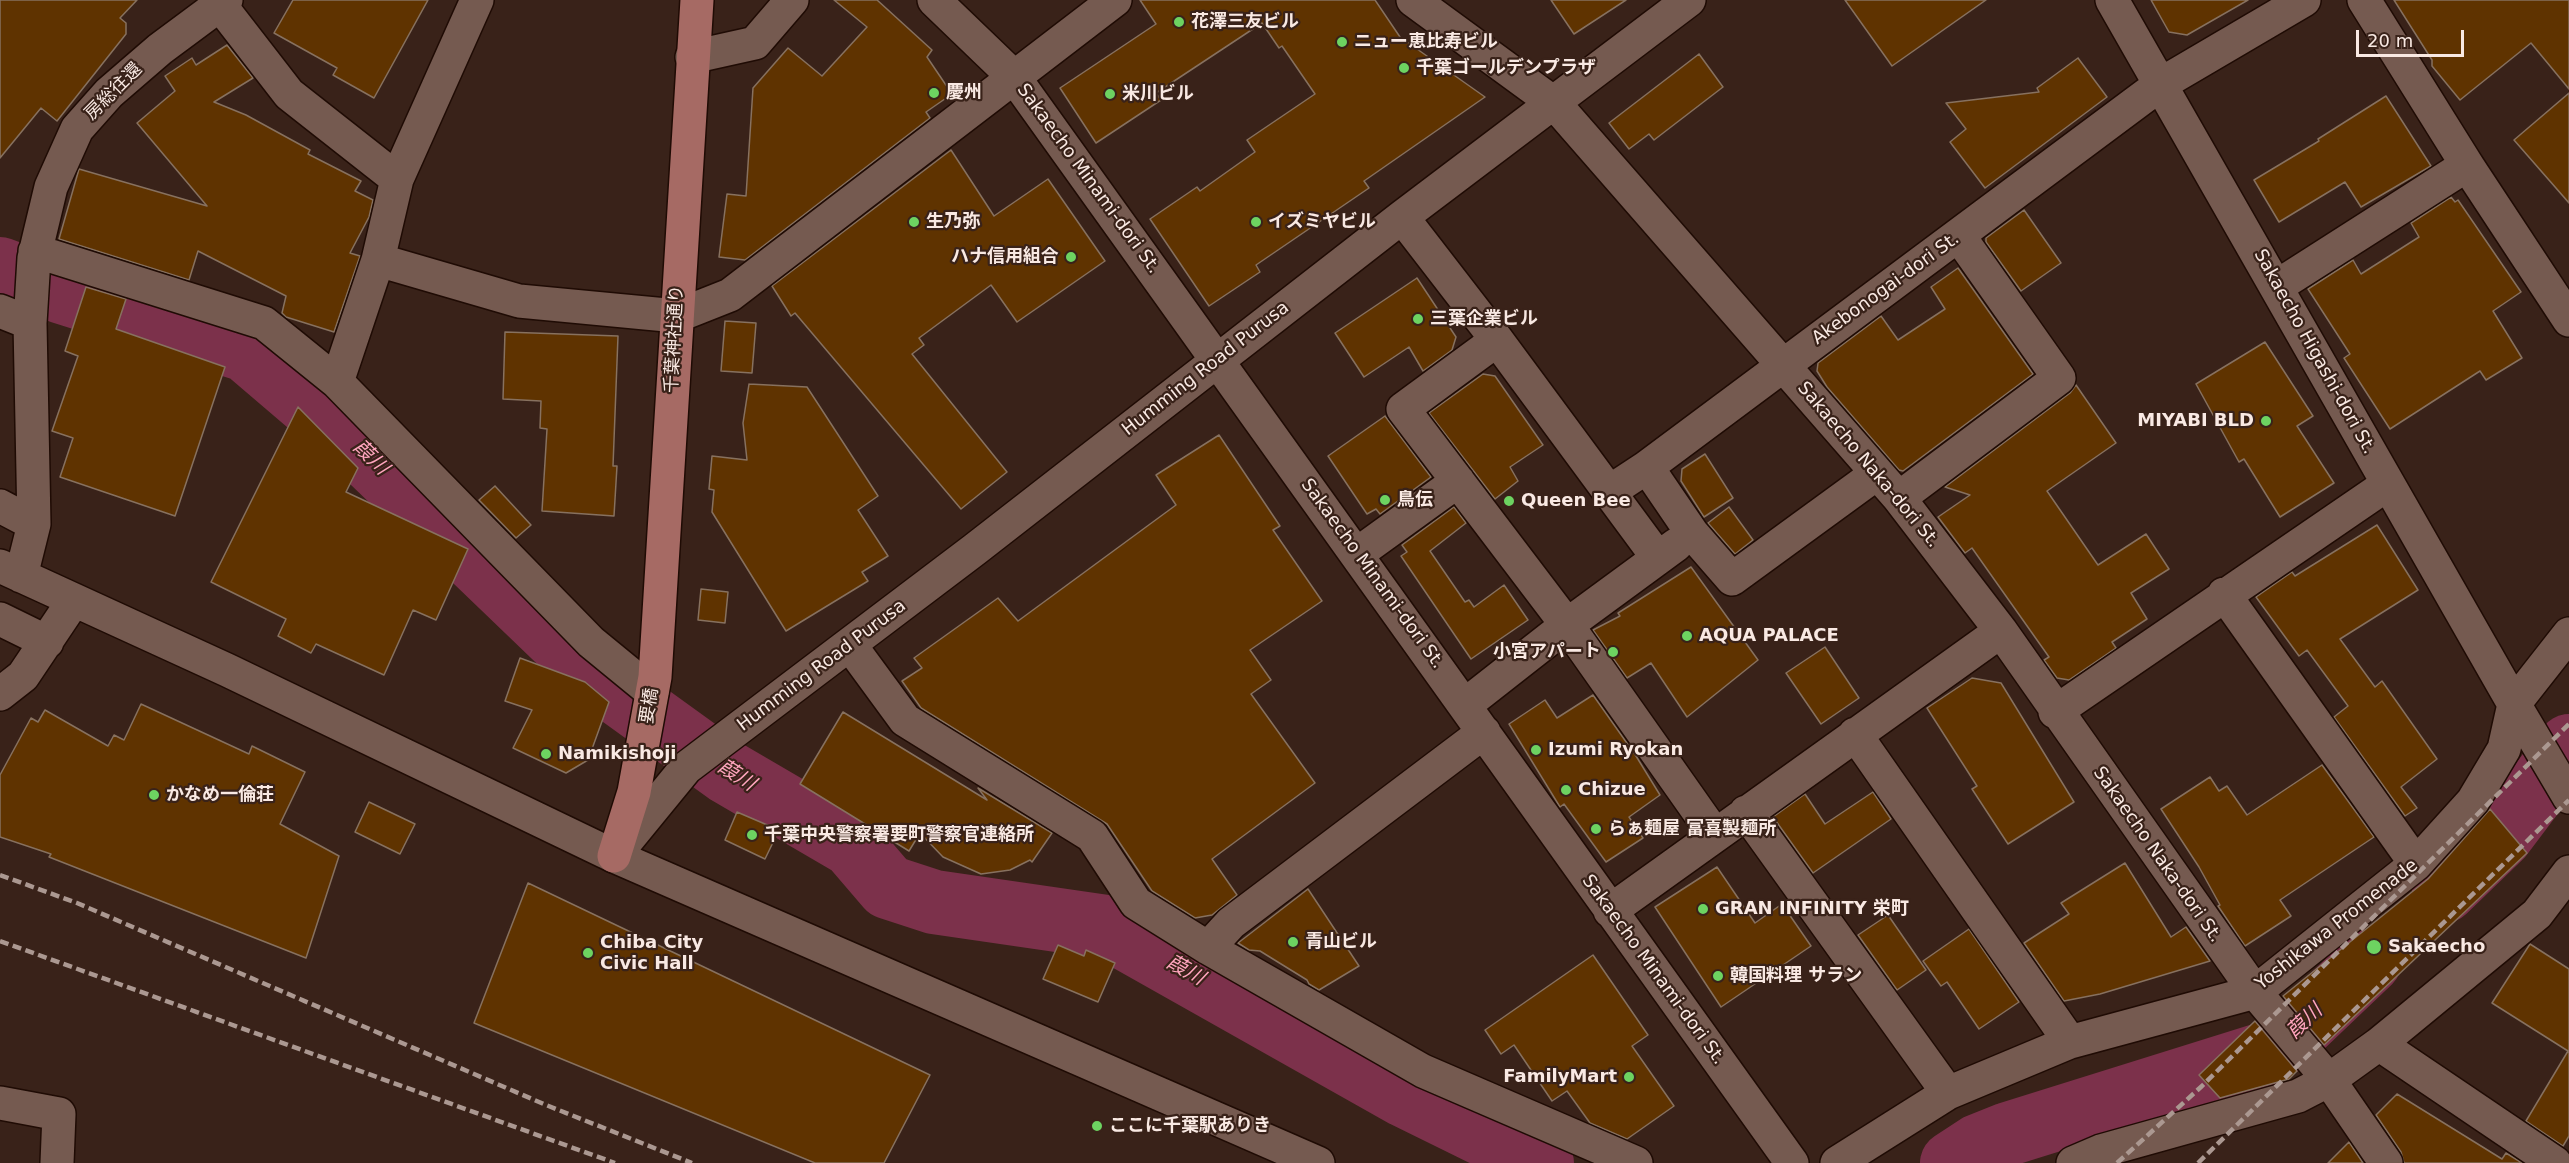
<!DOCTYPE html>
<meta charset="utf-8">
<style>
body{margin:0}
#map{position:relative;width:2569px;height:1163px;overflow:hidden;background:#392219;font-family:"DejaVu Sans",sans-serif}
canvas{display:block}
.scale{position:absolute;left:2356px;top:30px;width:108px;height:27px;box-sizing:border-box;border:3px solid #f9e9e3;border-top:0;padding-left:8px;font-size:18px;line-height:21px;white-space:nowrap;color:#f9e9e3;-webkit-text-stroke:4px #392219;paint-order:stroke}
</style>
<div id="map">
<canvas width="2569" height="1163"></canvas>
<div class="scale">20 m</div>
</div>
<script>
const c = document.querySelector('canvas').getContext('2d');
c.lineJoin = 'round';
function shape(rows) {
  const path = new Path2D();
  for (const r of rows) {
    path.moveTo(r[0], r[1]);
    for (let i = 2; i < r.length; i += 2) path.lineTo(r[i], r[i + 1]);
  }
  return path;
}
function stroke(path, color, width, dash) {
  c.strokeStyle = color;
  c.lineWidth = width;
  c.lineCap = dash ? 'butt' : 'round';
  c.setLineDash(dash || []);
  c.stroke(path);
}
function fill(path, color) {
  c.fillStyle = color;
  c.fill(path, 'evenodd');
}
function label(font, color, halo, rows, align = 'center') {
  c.font = font + ' "DejaVu Sans","Noto Sans JP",sans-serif';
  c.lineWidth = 4.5;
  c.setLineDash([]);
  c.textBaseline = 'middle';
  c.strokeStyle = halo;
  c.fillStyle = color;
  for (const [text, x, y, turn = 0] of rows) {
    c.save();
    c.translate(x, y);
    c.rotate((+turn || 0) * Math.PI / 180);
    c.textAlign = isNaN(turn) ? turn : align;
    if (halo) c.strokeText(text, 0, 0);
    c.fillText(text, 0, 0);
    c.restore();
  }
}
stroke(shape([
 [0,269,62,292,246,350,342,432,601,681,727,772,852,845,888,887,934,902,1106,927,1404,1095,1542,1163],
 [2444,891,2501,836,2569,746],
 [1952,1163,1978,1146,2008,1134,2264,1054,2286,1041,2370,961]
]), '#7c314b', 64);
const building = shape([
 [0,0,137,0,120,18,126,23,126,34,57,121,41,108,0,158,0,0],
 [293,0,428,0,374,98,333,75,337,68,274,33,293,0],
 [834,0,877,0,932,50,927,57,952,94,926,112,930,118,745,260,719,257,727,194,746,196,753,88,788,48,822,76,867,27,834,0],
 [1140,0,1375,0,1400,37,1485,97,1364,181,1369,188,1256,265,1260,272,1209,306,1150,219,1197,187,1200,191,1255,152,1247,140,1315,94,1282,46,1279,48,1262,23,1156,93,1161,100,1096,143,1060,88,1156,24,1140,0],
 [1551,0,1626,0,1574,34,1551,0],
 [1845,0,1986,0,1892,66,1845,0],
 [2151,0,2248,0,2187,35,2169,32,2151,0],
 [2394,0,2569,0,2569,89,2531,43,2460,100,2432,66,2432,60,2394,0],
 [227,45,253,78,214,102,246,115,310,150,308,154,361,181,355,191,373,200,369,217,350,253,360,256,334,332,286,317,282,313,286,296,198,251,189,280,59,239,79,169,207,206,137,123,175,91,165,76,192,58,196,65,227,45],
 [1699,54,1723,87,1654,140,1649,134,1629,149,1609,123,1699,54],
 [2078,58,2107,97,1985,188,1950,142,1966,129,1946,103,2039,92,2037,88,2078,58],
 [2569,93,2569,203,2514,140,2569,93],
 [2386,96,2431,166,2361,207,2345,182,2279,222,2254,180,2319,141,2318,139,2386,96],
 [951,150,994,216,1048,179,1105,261,1017,322,991,285,919,338,924,345,912,354,1007,472,961,509,795,313,791,316,772,286,951,150],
 [2451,197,2455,202,2458,200,2521,292,2493,311,2522,358,2486,380,2480,371,2390,429,2344,358,2350,354,2308,289,2353,260,2361,274,2419,237,2411,223,2451,197],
 [2024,210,2061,263,2021,291,1986,242,1986,238,2024,210],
 [1958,268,2033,374,1903,471,1899,470,1827,387,1817,371,1818,363,1881,316,1898,340,1945,309,1931,287,1958,268],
 [1417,278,1456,337,1452,350,1423,371,1409,347,1364,377,1335,333,1417,278],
 [86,287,126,299,116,329,225,367,175,516,60,477,73,438,52,431,78,356,65,351,86,287],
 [725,321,756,323,752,373,721,371,725,321],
 [505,332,618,336,613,466,617,466,614,516,542,511,547,429,540,428,541,401,503,399,505,332],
 [2265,342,2313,416,2297,426,2334,483,2280,517,2244,459,2239,462,2196,384,2265,342],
 [1483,374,1495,376,1543,445,1510,467,1518,481,1495,499,1429,413,1483,374],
 [749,384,807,387,878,496,858,510,888,556,862,572,868,581,786,631,712,512,714,490,709,489,712,456,747,460,743,423,749,384],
 [2076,385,2116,443,2047,491,2098,565,2146,534,2169,569,2131,593,2147,619,2112,642,2116,648,2069,680,2057,678,2044,660,2049,657,1972,548,1965,553,1938,517,1970,495,1945,487,2070,393,2076,385],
 [298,407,358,468,346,492,468,549,436,620,413,610,384,675,316,644,311,653,278,636,286,619,211,582,298,407],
 [1385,416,1431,477,1380,514,1376,509,1367,514,1328,456,1385,416],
 [1219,435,1280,526,1273,530,1322,601,1250,650,1271,680,1251,694,1315,783,1212,859,1237,895,1212,915,1195,918,1152,891,1107,824,921,708,902,681,922,668,914,658,998,598,1018,621,1176,505,1156,475,1219,435],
 [1705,454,1733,498,1704,517,1681,481,1682,469,1705,454],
 [495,486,531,525,516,538,479,500,495,486],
 [1454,507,1466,523,1430,551,1465,602,1469,600,1474,607,1504,585,1528,620,1471,659,1401,556,1407,552,1402,545,1454,507],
 [1729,507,1753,540,1735,554,1708,523,1729,507],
 [2377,525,2418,590,2340,639,2375,687,2382,681,2437,759,2401,787,2417,808,2405,816,2334,717,2348,706,2307,650,2299,656,2256,597,2292,572,2295,576,2377,525],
 [1691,567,1758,660,1687,717,1651,663,1627,678,1593,630,1620,616,1618,613,1691,567],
 [701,589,728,592,725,623,698,620,701,589],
 [1825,647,1859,698,1821,724,1786,673,1825,647],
 [520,658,585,682,609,702,588,760,566,773,513,748,532,710,505,701,520,658],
 [1972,678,2001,683,2074,802,2008,844,1972,789,1977,786,1927,708,1972,678],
 [1593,695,1636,756,1660,795,1629,817,1643,838,1606,862,1564,804,1560,807,1509,724,1545,700,1557,718,1593,695],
 [141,704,249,754,252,746,305,772,280,824,339,856,306,958,49,857,51,854,0,837,0,775,31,718,38,722,45,710,108,746,114,735,124,740,141,704],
 [843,712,987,800,978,788,1052,833,1032,862,1030,860,1010,870,981,874,943,857,920,833,909,851,800,784,843,712],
 [2322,765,2374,837,2280,900,2291,916,2245,946,2218,906,2220,905,2199,867,2161,809,2210,777,2219,791,2227,786,2247,815,2322,765],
 [1873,792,1891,819,1813,873,1773,817,1805,794,1825,824,1873,792],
 [369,802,415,824,400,854,355,832,369,802],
 [2490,809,2527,853,2324,1045,2283,996,2428,879,2490,809],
 [737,812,779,830,765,859,725,840,737,812],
 [2125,863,2171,937,2186,927,2210,961,2100,994,2064,1001,2024,943,2069,914,2061,903,2125,863],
 [1717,867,1755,923,1782,904,1811,946,1721,1007,1655,907,1717,867],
 [528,883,930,1075,884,1163,815,1163,474,1023,528,883],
 [1308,889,1359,966,1319,990,1309,984,1307,980,1260,951,1249,950,1238,943,1308,889],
 [1888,915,1926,970,1897,990,1858,935,1888,915],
 [1969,929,2019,1002,1979,1029,1947,982,1941,986,1923,961,1969,929],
 [2530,944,2569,969,2569,1136,2563,1146,2526,1121,2568,1051,2492,1003,2530,944],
 [1058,945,1084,956,1086,950,1115,963,1098,1002,1043,979,1058,945],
 [1593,955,1648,1035,1632,1046,1674,1106,1627,1139,1590,1123,1567,1091,1552,1101,1514,1045,1501,1054,1485,1030,1593,955],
 [2255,1021,2297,1071,2289,1079,2220,1098,2199,1075,2255,1021],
 [2397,1094,2502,1159,2506,1153,2522,1163,2404,1163,2401,1152,2376,1115,2397,1094],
 [2349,1142,2363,1163,2328,1163,2349,1142]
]);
fill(building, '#5f3300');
stroke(building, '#87715f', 1.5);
const minor = shape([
 [934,0,1014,77,1792,1163],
 [1413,0,1555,104,1899,498,2001,631,2255,992,2329,1080,2386,1163],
 [2112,0,2514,704,2569,797],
 [2364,0,2467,165,2569,320],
 [220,5,289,94,397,179],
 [692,57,755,43,792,0],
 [1402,217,1497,340,1658,558],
 [35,251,264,323,337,382,591,642,652,692],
 [378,260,519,301,677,316,730,295,1115,0],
 [2276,287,2467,165],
 [0,311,30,323],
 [1497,340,1403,409,1567,625,1715,835],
 [337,382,378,260,397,179,477,0],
 [1647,467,1692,533,1732,579,1876,474],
 [1609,492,1647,467,2161,84,2304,0],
 [1899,498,2059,378,1959,236],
 [0,506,34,524],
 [1357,554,1458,481],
 [0,566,227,670,614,856,1318,1163],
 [21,576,34,524,30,323,34,258,51,187,77,129,109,93,160,49,226,0],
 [2224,594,2416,864],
 [0,619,47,642],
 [850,645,905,720,1092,836,1136,903,1208,948,1423,1071,1636,1163],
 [0,694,23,676,74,600],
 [1465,705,1567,625,1676,545],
 [2055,712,2388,484],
 [1855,734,2070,1042],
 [1746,812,1948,1093],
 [614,856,686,768,974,550,1402,217,1689,0],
 [1610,911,2001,631],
 [1208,948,1231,923,1484,732],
 [2379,1044,2555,1163],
 [0,1103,59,1114,57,1163],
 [1837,1163,1948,1093,2070,1042,2255,992,2416,864,2473,801,2504,749,2514,704,2569,634],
 [2073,1163,2101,1151,2298,1096,2329,1080,2379,1044,2537,914,2569,872]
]);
const major = shape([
 [614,856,634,792,655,677,697,0]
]);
stroke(minor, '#1f0b04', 36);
stroke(major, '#1f0b04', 36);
stroke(minor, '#755a50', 33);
stroke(major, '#a66a64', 33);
stroke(shape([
 [0,875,77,903,546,1105,692,1163],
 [0,941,615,1163],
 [2117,1163,2202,1086,2569,724],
 [2198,1163,2569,800]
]), '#ab9891', 4.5, [9, 4.5]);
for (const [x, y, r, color] of [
 [1179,22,6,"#6dd361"],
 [1342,42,6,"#6dd361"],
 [1404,68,6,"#6dd361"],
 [934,93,6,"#6dd361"],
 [1110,94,6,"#6dd361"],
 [914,222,6,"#6dd361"],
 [1256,222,6,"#6dd361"],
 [1071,257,6,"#6dd361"],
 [1418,319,6,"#6dd361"],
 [2266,421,6,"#6dd361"],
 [1385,500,6,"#6dd361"],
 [1509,501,6,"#6dd361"],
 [1687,636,6,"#6dd361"],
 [1613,652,6,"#6dd361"],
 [1536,750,6,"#6dd361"],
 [546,754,6,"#6dd361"],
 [1566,790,6,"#6dd361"],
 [154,795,6,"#6dd361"],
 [1596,829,6,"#6dd361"],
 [752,835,6,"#6dd361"],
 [1703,909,6,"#6dd361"],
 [1293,942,6,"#6dd361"],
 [2374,947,8,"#6dd361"],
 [588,953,6,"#6dd361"],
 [1718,976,6,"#6dd361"],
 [1629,1077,6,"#6dd361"],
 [1097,1126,6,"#6dd361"]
]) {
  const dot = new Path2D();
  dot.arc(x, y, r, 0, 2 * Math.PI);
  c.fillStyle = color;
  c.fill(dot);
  stroke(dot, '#392219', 2);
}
label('bold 18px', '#f9e9e3', '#392219', [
 ["花澤三友ビル",1191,22],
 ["ニュー恵比寿ビル",1354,42],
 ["千葉ゴールデンプラザ",1416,68],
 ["慶州",946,93],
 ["米川ビル",1122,94],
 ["生乃弥",926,222],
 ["イズミヤビル",1268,222],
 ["ハナ信用組合",1059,257,"right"],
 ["三葉企業ビル",1430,319],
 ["MIYABI BLD",2254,421,"right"],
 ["鳥伝",1397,500],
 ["Queen Bee",1521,501],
 ["AQUA PALACE",1699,636],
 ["小宮アパート",1601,652,"right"],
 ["Izumi Ryokan",1548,750],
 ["Namikishoji",558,754],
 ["Chizue",1578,790],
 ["かなめ一倫荘",166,795],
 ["らぁ麺屋 富喜製麺所",1608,829],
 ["千葉中央警察署要町警察官連絡所",764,835],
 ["GRAN INFINITY 栄町",1715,909],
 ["青山ビル",1305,942],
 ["Chiba City",600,943],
 ["Civic Hall",600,964],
 ["Sakaecho",2388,947],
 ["韓国料理 サラン",1730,976],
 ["FamilyMart",1617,1077,"right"],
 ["ここに千葉駅ありき",1109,1126]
], 'left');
label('18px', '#f9e9e3', '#392219', [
 ["房総往還",114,92,-45],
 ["Sakaecho Minami-dori St.",1088,179,54],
 ["Akebonogai-dori St.",1886,289,-36],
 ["千葉神社通り",675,339,-87],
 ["Sakaecho Higashi-dori St.",2314,352,61],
 ["Humming Road Purusa",1206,369,-38],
 ["Sakaecho Naka-dori St.",1868,465,50],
 ["Sakaecho Minami-dori St.",1372,574,54],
 ["Humming Road Purusa",822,666,-37],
 ["要橋",650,706,-81],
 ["Sakaecho Naka-dori St.",2157,855,55],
 ["Yoshikawa Promenade",2337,925,-38],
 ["Sakaecho Minami-dori St.",1653,970,54]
]);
label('italic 20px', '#ffa5be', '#392219', [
 ["葭川",370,458,44],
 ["葭川",736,776,32],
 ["葭川",1185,971,29],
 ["葭川",2305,1022,-43]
]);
</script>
